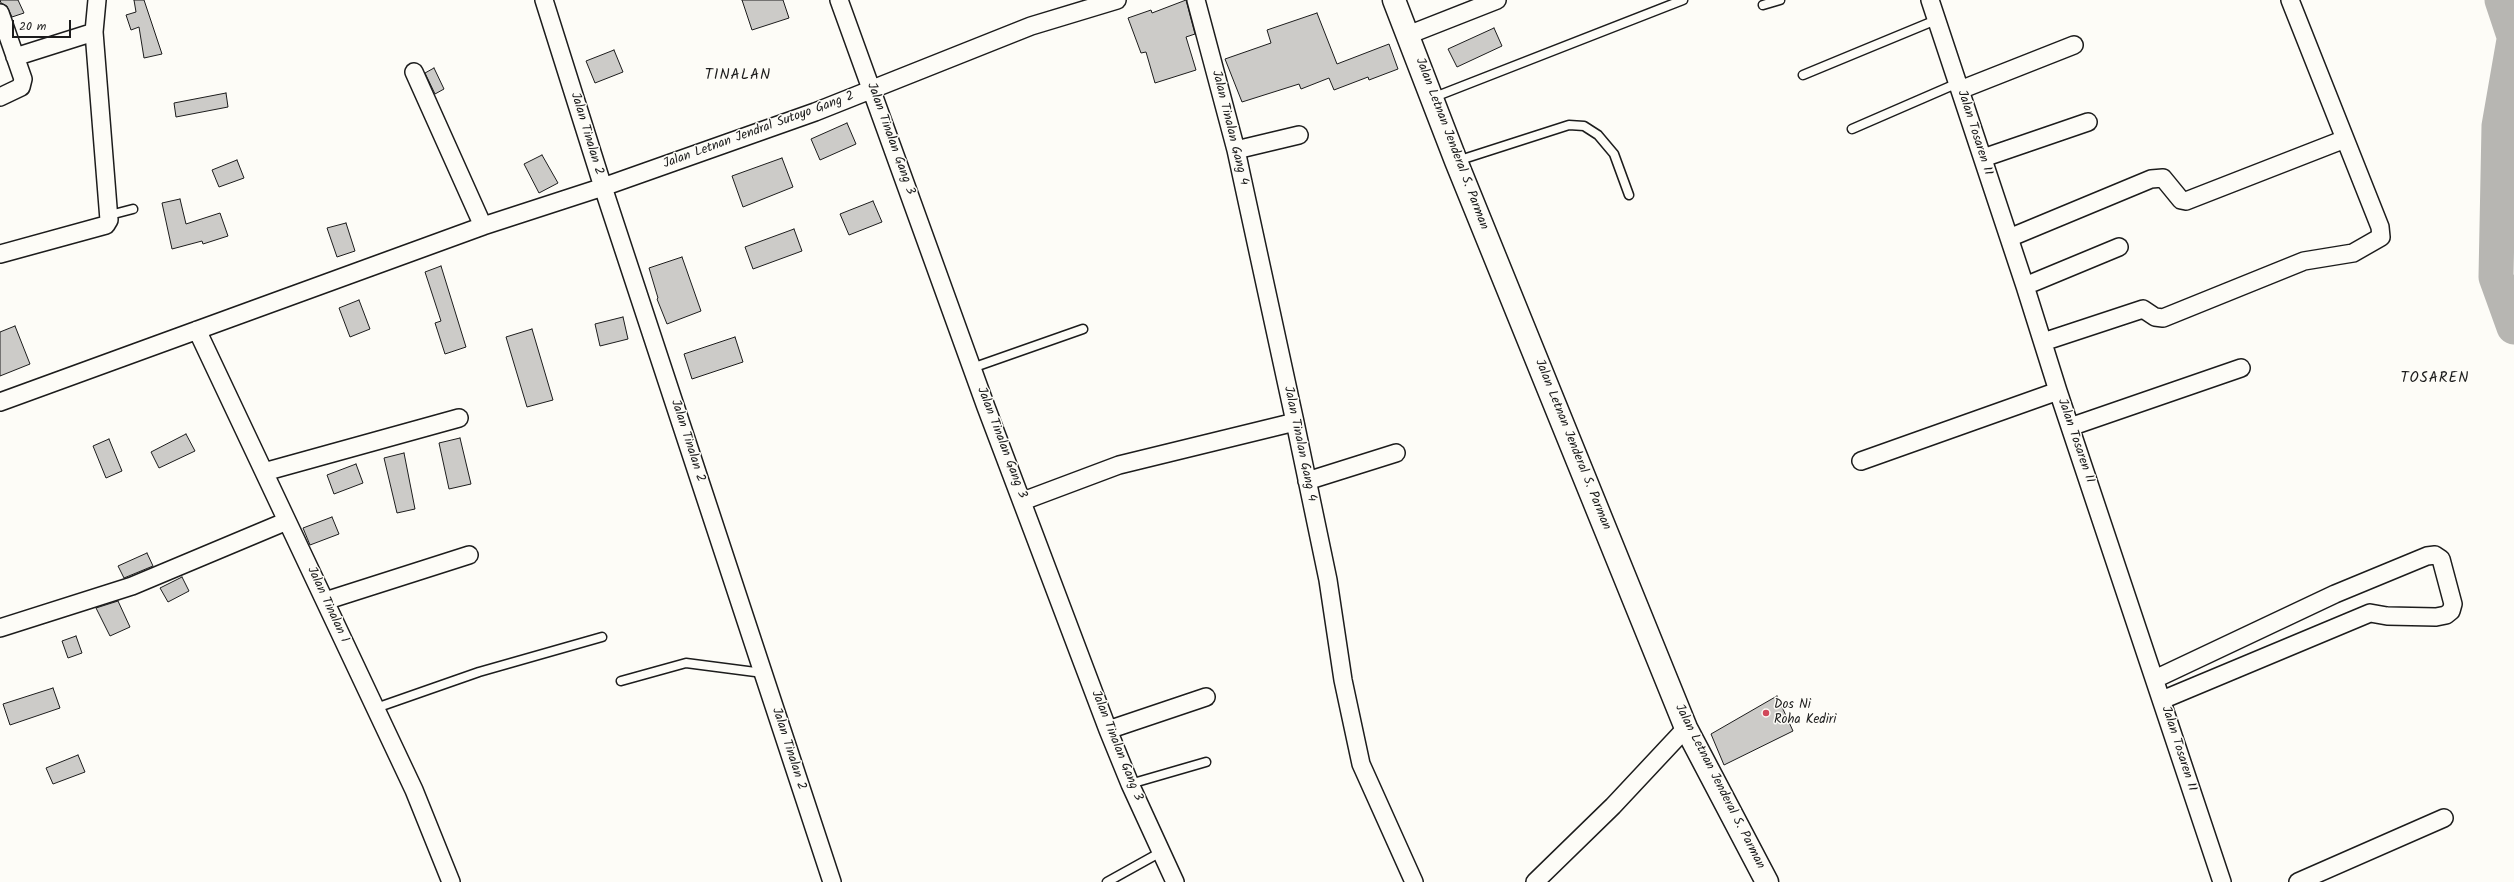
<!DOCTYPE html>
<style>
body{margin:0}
#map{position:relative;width:2514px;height:882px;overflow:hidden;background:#fdfcf7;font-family:Kalam,sans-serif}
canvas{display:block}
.scale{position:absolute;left:12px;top:20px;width:59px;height:18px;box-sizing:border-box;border:2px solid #1c1c1c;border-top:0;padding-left:5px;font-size:12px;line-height:14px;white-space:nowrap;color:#1c1c1c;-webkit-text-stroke:3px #fdfcf7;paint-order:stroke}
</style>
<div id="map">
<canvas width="2514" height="882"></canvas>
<div class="scale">20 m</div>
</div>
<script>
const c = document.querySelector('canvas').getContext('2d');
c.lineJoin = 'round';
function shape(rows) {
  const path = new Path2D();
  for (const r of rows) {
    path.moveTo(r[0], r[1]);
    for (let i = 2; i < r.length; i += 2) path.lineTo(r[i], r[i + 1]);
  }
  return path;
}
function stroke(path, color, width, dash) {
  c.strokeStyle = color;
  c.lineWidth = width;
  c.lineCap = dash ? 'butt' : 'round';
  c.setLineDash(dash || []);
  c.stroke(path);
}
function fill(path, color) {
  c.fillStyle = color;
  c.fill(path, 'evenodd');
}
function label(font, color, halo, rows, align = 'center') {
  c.font = font + ' Kalam,sans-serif';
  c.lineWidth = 3;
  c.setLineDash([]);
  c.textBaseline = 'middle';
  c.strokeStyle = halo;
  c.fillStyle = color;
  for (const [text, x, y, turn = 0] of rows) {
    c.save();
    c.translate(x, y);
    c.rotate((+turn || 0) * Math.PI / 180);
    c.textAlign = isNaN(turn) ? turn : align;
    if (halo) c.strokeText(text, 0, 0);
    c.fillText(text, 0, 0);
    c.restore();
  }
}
stroke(shape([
 [2502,0,2514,36],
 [2514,40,2499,126,2496,277,2514,327]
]), '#b7b6b2', 35);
const building = shape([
 [0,0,18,0,24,13,12,17,7,6,1,3,0,0],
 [134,0,144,0,162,54,144,58,139,27,131,30,126,15,136,12,134,0],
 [742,0,783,0,789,18,752,30,742,0],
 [1186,0,1195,34,1186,37,1196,70,1155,83,1146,52,1141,53,1128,18,1151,10,1152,13,1186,0],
 [1317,13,1337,64,1389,44,1398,69,1369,80,1368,77,1334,90,1329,78,1301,89,1299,84,1242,102,1225,59,1271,43,1267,30,1317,13],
 [1494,28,1502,46,1457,67,1448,49,1494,28],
 [614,50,623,72,595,83,586,61,614,50],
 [434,68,444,89,435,94,425,73,434,68],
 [226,93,228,107,176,117,174,103,226,93],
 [847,123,856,144,820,160,811,139,847,123],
 [542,155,558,183,539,193,524,164,542,155],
 [782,158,793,187,743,207,732,176,782,158],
 [237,160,244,178,219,187,212,170,237,160],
 [180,199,186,224,220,213,228,236,203,244,202,241,172,249,162,203,180,199],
 [873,201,882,222,849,235,840,214,873,201],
 [346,223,355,251,337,257,327,228,346,223],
 [794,229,802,251,753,269,745,247,794,229],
 [682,257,701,311,667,324,657,299,658,298,649,268,682,257],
 [441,266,466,347,445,354,435,323,441,321,425,272,441,266],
 [359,300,370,329,350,337,339,308,359,300],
 [623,317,628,339,600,346,595,324,623,317],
 [15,326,30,364,0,376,0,332,15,326],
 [532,329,553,400,527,407,506,337,532,329],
 [735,337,743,362,692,379,684,354,735,337],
 [186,434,195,451,159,468,151,452,186,434],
 [460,438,471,484,449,489,439,443,460,438],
 [109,439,122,471,106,478,93,446,109,439],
 [404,453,415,509,397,513,384,458,404,453],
 [356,464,363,483,334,494,327,475,356,464],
 [332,517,339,534,310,545,303,528,332,517],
 [147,553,153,566,124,578,118,566,147,553],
 [182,577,189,591,168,602,160,588,182,577],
 [118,601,130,627,110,636,96,608,118,601],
 [76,636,82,653,68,658,62,641,76,636],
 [53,688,60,708,10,725,3,704,53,688],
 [1777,696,1793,731,1724,765,1711,734,1777,696],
 [78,755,85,772,53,784,46,768,78,755]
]);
fill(building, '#cccbc8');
stroke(building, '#1c1c1c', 1);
const service = shape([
 [1763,5,1780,0],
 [1803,75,1936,20],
 [1432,98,1683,0],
 [1852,129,1958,83],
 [1457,161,1569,125,1584,126,1598,135,1614,154,1629,195],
 [110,215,133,209],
 [972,368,1083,329],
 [621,681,686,663,763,673],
 [376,708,479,672,602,637],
 [1130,784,1206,762],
 [1107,882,1161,852]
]);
const minor = shape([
 [544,0,603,187,832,882],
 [839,0,986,407,1108,730,1130,784,1175,882],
 [1196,0,1236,150,1295,422,1328,580,1343,680,1361,764,1414,882],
 [1930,0,2025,286,2058,391,2222,882],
 [0,13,23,79,21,87,0,97],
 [1408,35,1497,0],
 [15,57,94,32,97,0],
 [414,72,483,226],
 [1960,90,2074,45],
 [1236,150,1299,135],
 [1983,158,2088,122],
 [2009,238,2151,179,2163,178,2181,200,2186,201,2345,139],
 [0,254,106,225,109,220,94,32],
 [2025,286,2119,247],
 [197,330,414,790,451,882],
 [2043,342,2143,309,2155,317,2163,318,2304,261,2353,253,2381,237,2380,227,2290,0],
 [0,402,483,226,603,187,815,112,1031,26,1117,0],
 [2070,427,2241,368],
 [1861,461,2058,391],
 [264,472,459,418],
 [1307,481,1396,453],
 [1023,501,1119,465,1295,422],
 [325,601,469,555],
 [0,628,132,586,287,521],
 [2155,679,2335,594,2427,556,2435,555,2441,559,2453,604,2451,611,2446,615,2436,617,2387,616,2370,613,2162,700],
 [1108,730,1206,697],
 [1535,882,1613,806,1686,728],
 [2298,882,2444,818]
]);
const primary = shape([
 [1394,0,1456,161,1686,728,1767,882]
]);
stroke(service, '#1c1c1c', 11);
stroke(minor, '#1c1c1c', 20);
stroke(primary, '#1c1c1c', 25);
stroke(service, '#fdfcf7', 8);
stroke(minor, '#fdfcf7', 17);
stroke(primary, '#fdfcf7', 22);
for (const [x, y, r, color] of [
 [1766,713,4,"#d1495b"]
]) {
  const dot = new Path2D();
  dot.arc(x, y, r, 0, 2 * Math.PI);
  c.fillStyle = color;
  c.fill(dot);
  stroke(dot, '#fdfcf7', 1.5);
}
label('13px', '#1c1c1c', '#fdfcf7', [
 ["Jalan Tinalan Gang 4",1229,128,76],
 ["Jalan Letnan Jendral Sutoyo Gang 2",759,131,-20],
 ["Jalan Tosaren II",1974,133,72],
 ["Jalan Tinalan 2",586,134,73],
 ["Jalan Tinalan Gang 3",890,139,70],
 ["Jalan Letnan Jenderal S. Parman",1451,144,69],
 ["Jalan Tinalan 2",687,441,72],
 ["Jalan Tosaren II",2075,441,71],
 ["Jalan Tinalan Gang 3",1001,443,69],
 ["Jalan Tinalan Gang 4",1299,444,78],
 ["Jalan Letnan Jenderal S. Parman",1572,445,68],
 ["Jalan Tinalan 1",327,605,65],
 ["Jalan Tinalan Gang 3",1116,746,68],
 ["Jalan Tinalan 2",788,749,72],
 ["Jalan Tosaren II",2178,749,72],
 ["Jalan Letnan Jenderal S. Parman",1719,787,63]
]);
label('13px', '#1c1c1c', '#fdfcf7', [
 ["Dos Ni",1774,706],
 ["Roha Kediri",1774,721]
], 'left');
c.letterSpacing = '1px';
label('15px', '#1c1c1c', '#fdfcf7', [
 ["TINALAN",738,76],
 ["TOSAREN",2435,379]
]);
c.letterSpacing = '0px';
</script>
